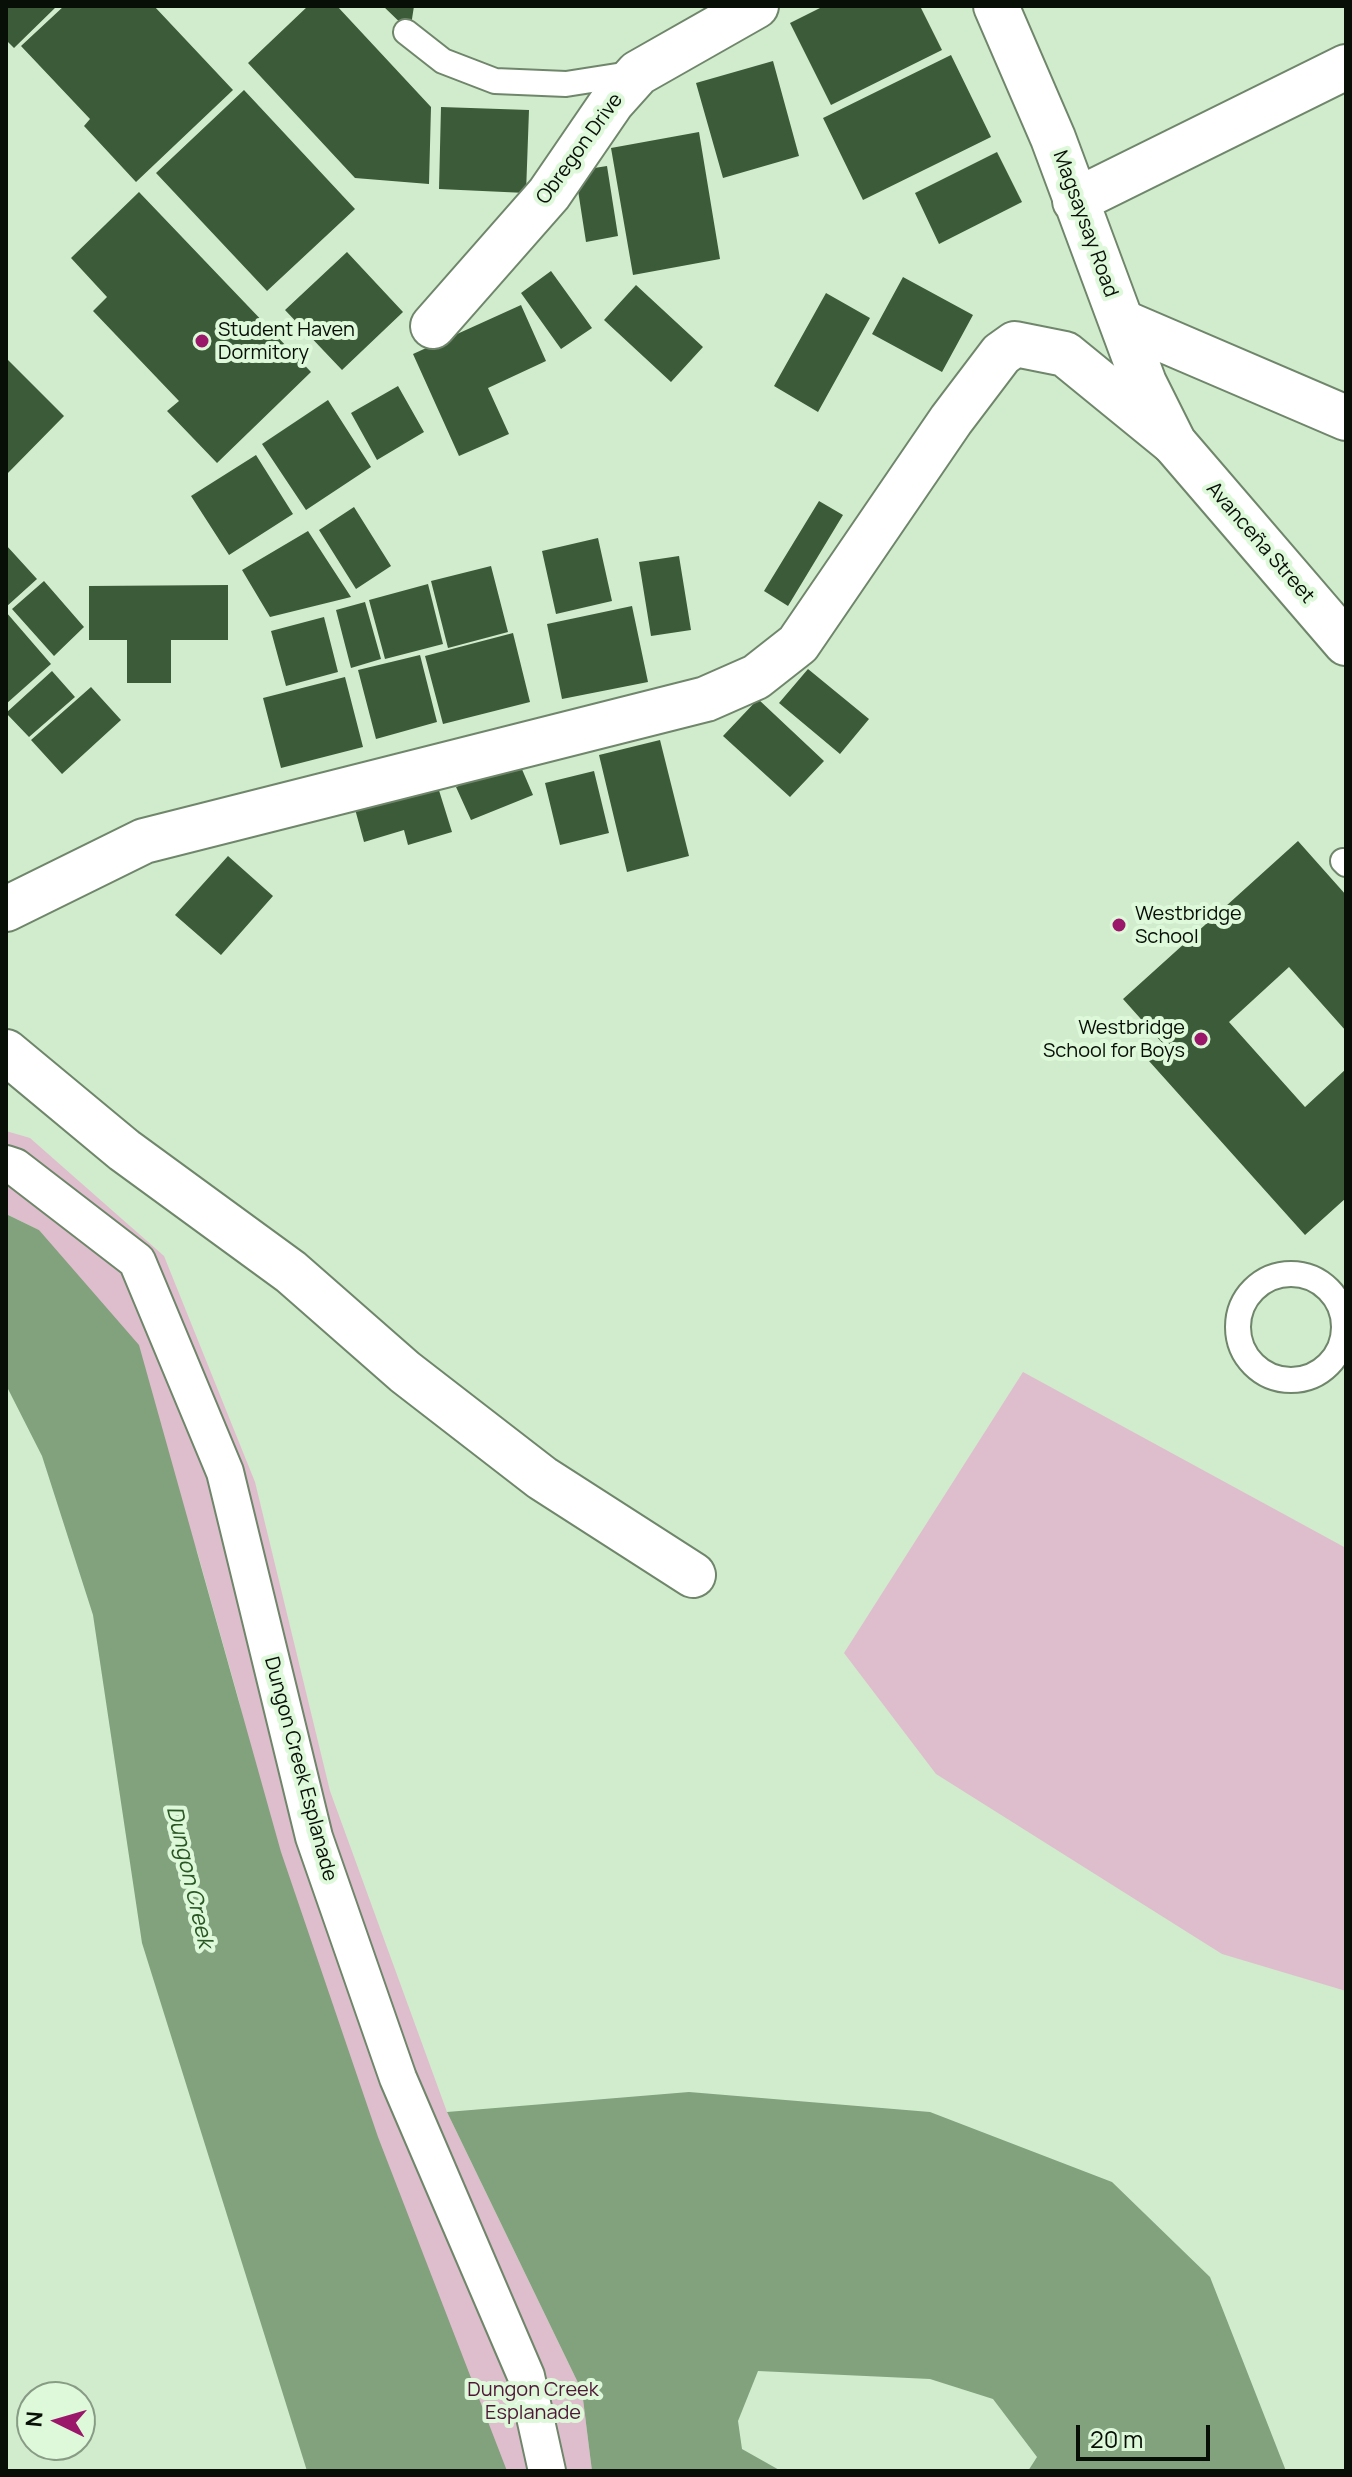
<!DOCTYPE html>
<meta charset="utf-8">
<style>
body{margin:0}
#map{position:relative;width:1352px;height:2477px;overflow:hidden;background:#d1ebcd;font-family:Manrope,sans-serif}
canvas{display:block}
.frame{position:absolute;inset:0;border:8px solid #070f06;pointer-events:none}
.north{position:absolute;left:16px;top:2381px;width:80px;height:80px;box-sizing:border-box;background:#def8da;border:2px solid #889b85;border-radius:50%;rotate:275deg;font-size:22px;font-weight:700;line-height:32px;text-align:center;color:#070f06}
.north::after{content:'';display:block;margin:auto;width:28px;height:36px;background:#9b176a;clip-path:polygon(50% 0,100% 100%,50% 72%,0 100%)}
.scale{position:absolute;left:1076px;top:2425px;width:134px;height:36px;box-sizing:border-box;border:4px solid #070f06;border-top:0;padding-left:10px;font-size:24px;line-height:28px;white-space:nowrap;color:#070f06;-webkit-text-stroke:6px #def8da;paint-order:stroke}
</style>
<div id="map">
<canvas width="1352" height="2477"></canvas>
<div class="frame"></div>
<div class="north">N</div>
<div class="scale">20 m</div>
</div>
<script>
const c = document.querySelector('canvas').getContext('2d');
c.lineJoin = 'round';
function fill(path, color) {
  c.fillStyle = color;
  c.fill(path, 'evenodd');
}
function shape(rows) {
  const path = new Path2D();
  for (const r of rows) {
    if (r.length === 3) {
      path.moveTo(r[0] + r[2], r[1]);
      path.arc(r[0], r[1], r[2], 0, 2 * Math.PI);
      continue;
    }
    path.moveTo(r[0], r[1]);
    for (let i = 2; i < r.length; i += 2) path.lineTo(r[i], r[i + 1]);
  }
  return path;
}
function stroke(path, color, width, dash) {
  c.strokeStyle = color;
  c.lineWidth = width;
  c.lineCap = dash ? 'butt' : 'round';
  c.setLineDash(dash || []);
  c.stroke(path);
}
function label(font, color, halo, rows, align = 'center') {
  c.font = font + ' Manrope,sans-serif';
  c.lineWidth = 8;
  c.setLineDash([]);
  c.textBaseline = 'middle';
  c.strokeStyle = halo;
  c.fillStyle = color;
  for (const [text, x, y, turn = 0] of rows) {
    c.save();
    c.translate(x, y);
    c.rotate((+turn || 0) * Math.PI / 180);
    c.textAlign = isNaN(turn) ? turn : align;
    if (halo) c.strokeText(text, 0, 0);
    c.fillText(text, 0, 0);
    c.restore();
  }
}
fill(shape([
 [6,1131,30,1138,164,1256,255,1482,330,1791,447,2112,582,2391,592,2471,449,2471,267,1831,239,1701,197,1551,39,1230,6,1214],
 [1023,1372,1346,1548,1346,1991,1222,1954,936,1774,844,1653]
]), '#debecd');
fill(shape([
 [6,1214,39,1230,139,1345,281,1852,378,2137,507,2471,307,2471,142,1943,93,1615,42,1456,6,1385],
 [689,2092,930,2112,1112,2182,1210,2277,1286,2471,1028,2471,1037,2457,993,2399,930,2379,758,2371,738,2421,742,2449,781,2471,592,2471,582,2391,447,2112]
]), '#81a27d');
fill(shape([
 [6,6,57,6,14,48,6,40],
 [64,6,154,6,233,90,136,182,84,126,90,119,21,46],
 [308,6,337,6,431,107,429,184,355,178,248,63],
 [383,6,414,6,410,32],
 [824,6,920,6,942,50,831,105,790,23],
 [951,55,991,137,863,200,823,118],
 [773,61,799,156,723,178,696,83],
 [244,90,355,209,267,291,156,173],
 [441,107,529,110,526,193,439,189],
 [699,132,720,259,633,275,611,148],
 [997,152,1022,202,939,244,915,193],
 [607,166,618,236,586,242,575,171],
 [139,192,311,372,217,463,167,411,179,401,93,311,107,297,71,258],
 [347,252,403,312,342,370,285,310],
 [551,271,592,328,561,349,521,293],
 [903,277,973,315,942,372,872,334],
 [636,285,703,347,671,382,604,320],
 [826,293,870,318,818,412,774,386],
 [521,305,546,361,488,388,509,434,459,456,413,354],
 [6,358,64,416,6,475],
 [398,386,424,432,377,460,351,413],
 [328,400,371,467,306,510,262,444],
 [256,455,293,514,229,555,191,496],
 [819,501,843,515,788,606,764,591],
 [354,507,391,566,356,589,319,530],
 [308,531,351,597,270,617,242,570],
 [598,538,612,601,556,614,542,551],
 [6,545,37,579,6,607],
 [679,556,691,630,651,636,639,562],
 [491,566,508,632,448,648,431,581],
 [44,581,84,627,54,656,12,609],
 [428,584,443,644,385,659,369,600],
 [228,585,228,640,171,640,171,683,127,683,127,640,89,640,89,586],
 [365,602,381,659,351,668,336,610],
 [632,606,648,682,562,699,547,624],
 [6,612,51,664,6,704],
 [324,617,338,672,286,686,271,631],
 [513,633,530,702,443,724,425,656],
 [420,655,437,722,376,739,358,670],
 [808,669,869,719,840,754,779,703],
 [52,671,75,697,29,737,6,713],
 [345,677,363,747,281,768,263,698],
 [91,687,121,720,62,774,31,740],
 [758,699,824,761,790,797,723,736],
 [660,740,689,856,627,872,599,755],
 [518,760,533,795,471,820,456,787],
 [594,771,609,833,560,845,545,783],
 [437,784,452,832,408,845,404,830,364,842,355,809],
 [1298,841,1346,895,1346,1031,1289,967,1229,1022,1305,1107,1346,1069,1346,1198,1305,1235,1149,1061,1165,1046,1123,999],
 [228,856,273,896,221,955,175,915]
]), '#3c5b38');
const service = shape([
 [406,32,443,61,495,81,566,84,636,73],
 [1343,861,1346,864],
 [1291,1327,53]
]);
const pedestrian = shape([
 [6,1164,15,1167,137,1261,225,1472,314,1837,398,2078,526,2376,547,2471]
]);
const minor = shape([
 [1122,322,1346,418],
 [433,326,549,194,612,102,638,73,756,6],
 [6,909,144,841,706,699,756,677,798,644,951,420,1001,354,1015,344,1065,354,1174,443],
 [6,1052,124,1150,291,1272,405,1372,542,1478,693,1575]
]);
const tertiary = shape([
 [996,6,1053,138,1144,383,1174,443,1346,643],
 [1075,201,1346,67]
]);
stroke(service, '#6f866b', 28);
stroke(pedestrian, '#6f866b', 40);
stroke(minor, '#6f866b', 48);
stroke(tertiary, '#6f866b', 48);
stroke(service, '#fff', 24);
stroke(pedestrian, '#fff', 36);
stroke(minor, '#fff', 44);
stroke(tertiary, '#fff', 44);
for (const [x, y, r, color] of [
 [202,341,8,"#9b176a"],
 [1119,925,8,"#9b176a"],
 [1201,1039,8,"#9b176a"]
]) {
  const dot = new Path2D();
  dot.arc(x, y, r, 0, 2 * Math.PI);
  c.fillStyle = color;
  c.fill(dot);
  stroke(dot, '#def8da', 3);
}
label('20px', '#070f06', '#def8da', [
 ["Obregon Drive",580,149,-54],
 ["Magsaysay Road",1085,224,70],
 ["Avanceña Street",1260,543,49],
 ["Dungon Creek Esplanade",300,1769,75]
]);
label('20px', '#070f06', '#def8da', [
 ["Student Haven",218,330],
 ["Dormitory",218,353],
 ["Westbridge",1135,914],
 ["School",1135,937],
 ["Westbridge",1185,1028,"right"],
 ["School for Boys",1185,1051,"right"]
], 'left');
label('20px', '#501637', '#def8da', [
 ["Dungon Creek",533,2390],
 ["Esplanade",533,2413]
]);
label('italic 22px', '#295723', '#def8da', [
 ["Dungon Creek",189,1877,77]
]);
</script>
